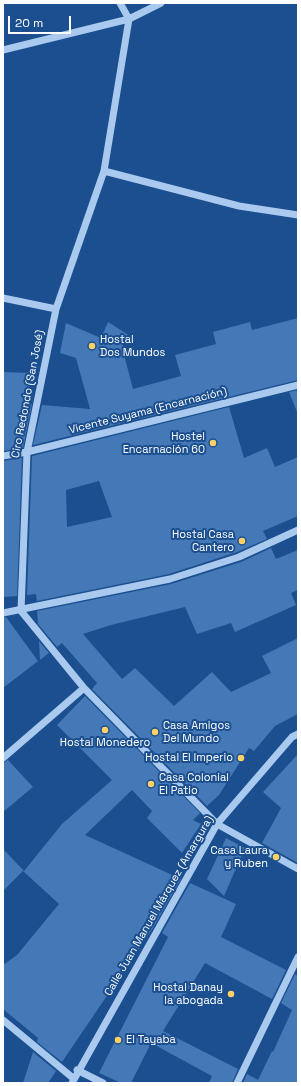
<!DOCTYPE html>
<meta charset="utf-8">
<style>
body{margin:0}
#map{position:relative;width:301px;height:1086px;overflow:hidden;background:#1b4f8f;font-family:"Space Grotesk",sans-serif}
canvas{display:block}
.frame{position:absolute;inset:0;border:4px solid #fff;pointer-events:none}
.scale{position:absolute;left:8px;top:16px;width:63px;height:18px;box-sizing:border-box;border:2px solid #fff;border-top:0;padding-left:5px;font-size:12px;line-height:14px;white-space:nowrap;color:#fff;-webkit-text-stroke:3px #1b4f8f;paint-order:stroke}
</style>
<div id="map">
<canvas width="301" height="1086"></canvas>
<div class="frame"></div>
<div class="scale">20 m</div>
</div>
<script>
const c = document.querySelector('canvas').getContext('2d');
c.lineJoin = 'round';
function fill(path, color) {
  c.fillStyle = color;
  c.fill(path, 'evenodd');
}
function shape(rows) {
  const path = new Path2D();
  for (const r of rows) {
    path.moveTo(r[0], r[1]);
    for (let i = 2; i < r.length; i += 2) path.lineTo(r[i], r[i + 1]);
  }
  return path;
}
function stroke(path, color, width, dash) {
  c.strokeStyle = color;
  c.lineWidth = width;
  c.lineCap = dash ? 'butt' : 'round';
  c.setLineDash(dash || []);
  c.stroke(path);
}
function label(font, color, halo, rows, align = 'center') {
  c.font = font + ' "Space Grotesk",sans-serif';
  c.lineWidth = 4;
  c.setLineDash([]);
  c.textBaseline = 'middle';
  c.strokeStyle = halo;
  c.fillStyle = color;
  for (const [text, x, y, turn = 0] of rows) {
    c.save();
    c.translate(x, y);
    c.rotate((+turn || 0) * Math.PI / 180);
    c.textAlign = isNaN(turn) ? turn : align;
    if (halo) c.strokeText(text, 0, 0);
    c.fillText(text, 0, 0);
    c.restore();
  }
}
fill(shape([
 [298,318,298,380,33,445,42,405,90,409,76,358,60,353,66,323,101,338,108,322,130,336,122,347,133,389,181,376,175,355,216,344,213,332,250,322,252,330],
 [3,372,32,373,26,404,32,404,23,448,3,451],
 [298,390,298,412,297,412,289,392],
 [229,407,244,458,267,448,275,467,298,457,298,516,263,531,267,539,237,552,169,574,37,601,36,594,27,595,32,456],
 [99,481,112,517,67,527,66,490],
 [22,458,17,596,3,597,3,461],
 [271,548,276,559,298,550,298,590,291,593,296,605,235,632,231,623,197,634,185,607,111,625,83,634,122,679,135,668,174,706,212,672,231,692,271,673,262,656,298,638,298,714,275,726,254,751,249,748,219,795,207,806,92,689,97,683,62,643,57,647,38,624,37,611,171,584,241,562],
 [6,617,38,661,3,688,3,618],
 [39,641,49,653,40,660],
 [85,696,200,813,193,820,201,824,182,853,147,818,152,811,132,790,85,835,181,879,153,928,62,1062,37,1042,38,1038,3,1009,3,965,17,955,59,904,23,871,3,891,3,849,24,871,62,824,112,780,57,725],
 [298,754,298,863,262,843,281,808,263,792],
 [8,760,33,787,3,812,3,763],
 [226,838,245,848,224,896,207,879],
 [190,883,236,904,221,937,286,970,272,999,205,963,163,1031,238,1069,232,1083,209,1083,212,1076,151,1043,131,1083,121,1083,99,1073,168,937,162,933],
 [295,974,298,976,298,1083,243,1083,247,1074,258,1080,272,1051,273,1052,292,1010,281,1003],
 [33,1052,56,1071,48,1083,23,1083]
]), '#4478b7');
stroke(shape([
 [120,3,129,19,104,171,56,309,27,452,21,611,84,688,217,824,298,869],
 [3,50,129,19,161,3],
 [104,171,239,206,298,215],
 [3,298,56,309],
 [3,456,27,452,298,385],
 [3,613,170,579,239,557,298,530],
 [3,758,84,688],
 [3,1020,73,1078],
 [77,1070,103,1083],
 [72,1083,217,824,292,737,298,734],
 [237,1083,298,957]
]), '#a9c9ee', 7);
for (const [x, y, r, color] of [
 [92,346,4,"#ffd166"],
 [213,443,4,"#ffd166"],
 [242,541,4,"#ffd166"],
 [105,730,4,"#ffd166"],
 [155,732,4,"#ffd166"],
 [241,758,4,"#ffd166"],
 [151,784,4,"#ffd166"],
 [276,857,4,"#ffd166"],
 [231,994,4,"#ffd166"],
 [118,1040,4,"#ffd166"]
]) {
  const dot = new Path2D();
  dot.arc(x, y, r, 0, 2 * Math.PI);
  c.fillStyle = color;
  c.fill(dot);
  stroke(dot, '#1b4f8f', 1.5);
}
label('11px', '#fff', '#1b4f8f', [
 ["Hostal",100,340,"left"],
 ["Dos Mundos",100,353,"left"],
 ["Hostel",205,437],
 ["Encarnación 60",205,450],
 ["Hostal Casa",234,535],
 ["Cantero",234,548],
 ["Casa Amigos",163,726,"left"],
 ["Del Mundo",163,739,"left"],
 ["Hostal Monedero",105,743,"center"],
 ["Hostal El Imperio",233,758],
 ["Casa Colonial",159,778,"left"],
 ["El Patio",159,791,"left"],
 ["Casa Laura",268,851],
 ["y Ruben",268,864],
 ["Hostal Danay",223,988],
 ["la abogada",223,1001],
 ["El Tayaba",126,1040,"left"]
], 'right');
label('11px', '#fff', '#1b4f8f', [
 ["Ciro Redondo (San José)",28,394,-79],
 ["Vicente Suyama (Encarnación)",148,411,-14],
 ["Calle Juan Manuel Márquez (Amargura)",159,906,-60]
]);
</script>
